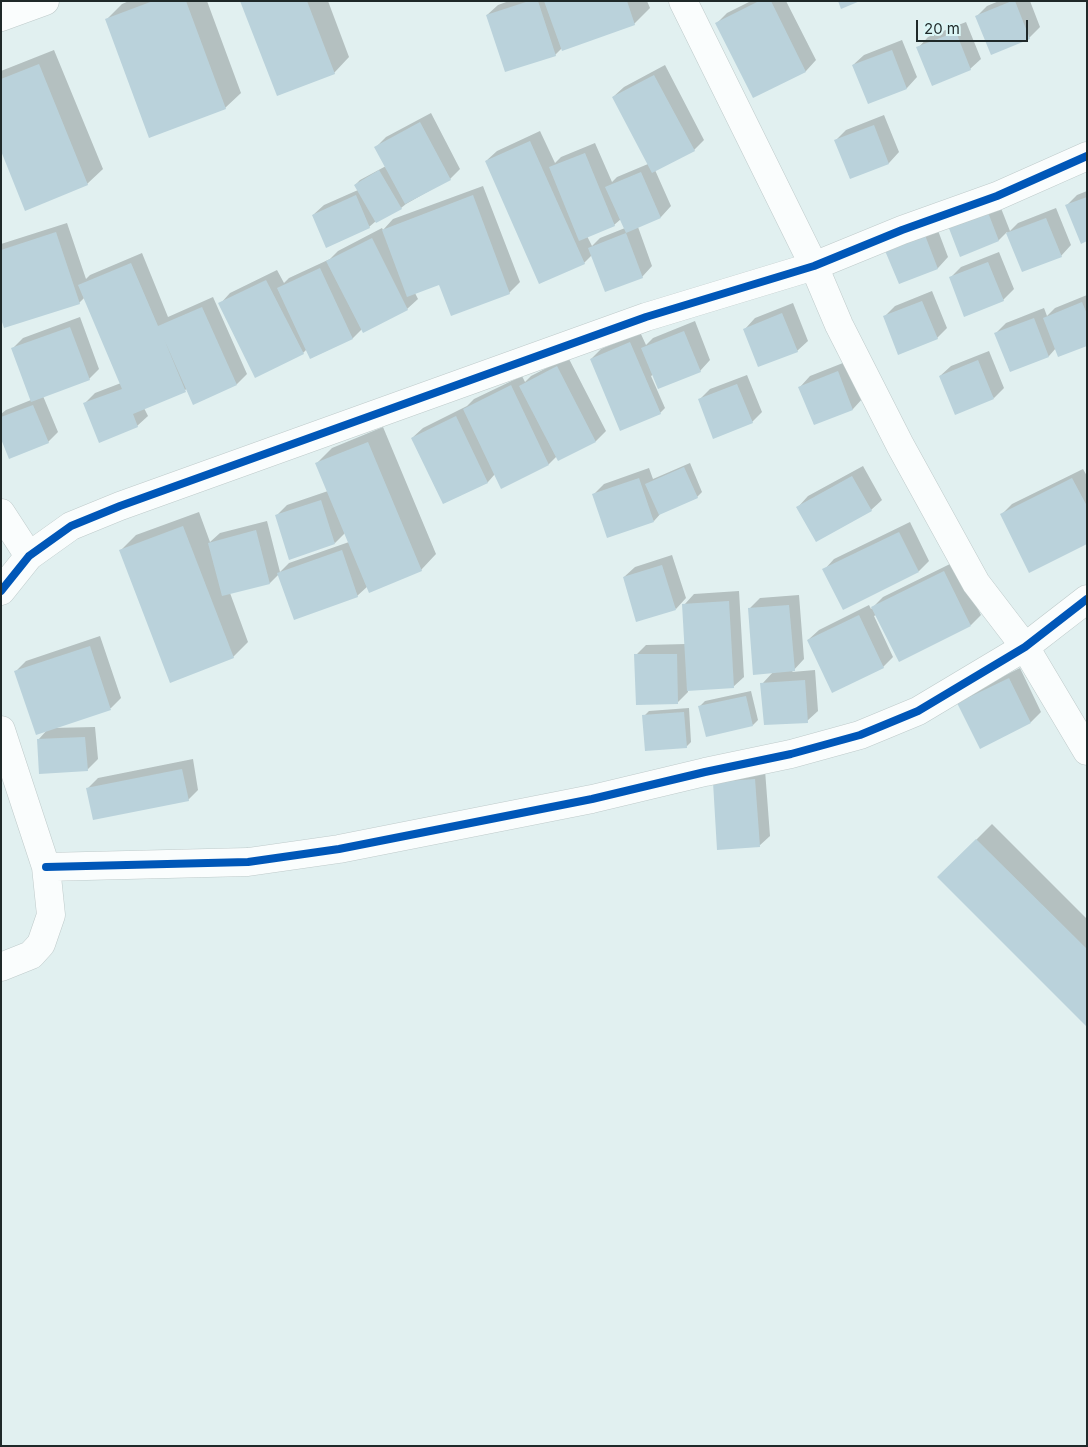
<!DOCTYPE html>
<style>
body{margin:0}
#map{position:relative;width:1088px;height:1447px;overflow:hidden;background:#e1f0f0;font-family:Inter,sans-serif}
canvas{display:block}
.frame{position:absolute;inset:0;border:2px solid #1f2929;pointer-events:none}
.scale{position:absolute;left:916px;top:20px;width:112px;height:22px;box-sizing:border-box;border:2px solid #1f2929;border-top:0;padding-left:6px;font-size:15px;line-height:18px;white-space:nowrap;color:#1f2929;-webkit-text-stroke:4px #dbf6f6;paint-order:stroke}
</style>
<div id="map">
<canvas width="1088" height="1447"></canvas>
<div class="frame"></div>
<div class="scale">20 m</div>
</div>
<script>
const c = document.querySelector('canvas').getContext('2d');
c.lineJoin = 'round';
function fill(path, color) {
  c.fillStyle = color;
  c.fill(path, 'evenodd');
}
function shape(rows) {
  const path = new Path2D();
  for (const r of rows) {
    path.moveTo(r[0], r[1]);
    for (let i = 2; i < r.length; i += 2) path.lineTo(r[i], r[i + 1]);
  }
  return path;
}
function stroke(path, color, width, dash) {
  c.strokeStyle = color;
  c.lineWidth = width;
  c.lineCap = dash ? 'butt' : 'round';
  c.setLineDash(dash || []);
  c.stroke(path);
}
fill(shape([
 [129,1,207,1,241,93,225,108,107,19,122,4],
 [242,1,328,1,349,57,334,73],
 [509,1,647,1,650,8,634,24,562,48,555,55,487,15,498,5],
 [751,1,786,1,816,60,806,71,754,96,717,23,727,13],
 [999,1,1030,1,1040,27,1029,38,977,16,987,6],
 [966,22,981,59,970,69,918,48,928,37],
 [902,40,917,77,907,88,868,102,853,65,864,55],
 [54,50,103,169,87,184,1,147,1,71],
 [665,65,704,140,694,150,655,170,671,206,661,217,638,227,652,266,642,277,592,255,584,263,486,161,497,151,540,131,555,163,561,157,595,143,612,182,617,177,648,164,613,97,624,87],
 [621,219,625,228,600,238,592,246,587,236,614,225],
 [431,113,460,169,450,179,406,204,401,208,376,221,369,227,313,215,324,205,358,190,355,185,360,180,386,166,376,147,386,137],
 [884,115,899,152,889,163,850,178,836,140,846,130],
 [483,186,520,282,509,293,440,283,415,293,418,299,407,309,362,329,353,338,311,358,307,349,303,353,220,304,230,293,277,270,284,283,289,278,330,259,338,251,382,228,383,230,393,219],
 [1087,191,1087,240,1067,205,1077,195],
 [995,193,1010,231,1018,223,1056,208,1071,245,1061,256,1023,270,1007,232,999,240,961,255],
 [934,220,948,257,938,268,899,283],
 [67,223,86,279,90,275,142,253,168,317,213,297,247,374,237,384,194,403,187,389,144,408,148,416,137,426,84,404,95,393,121,383,85,297,79,303,1,315,1,244],
 [999,252,1014,289,1003,300,951,277,961,267],
 [932,291,947,328,937,338,884,317,895,306],
 [1087,295,1087,345,1056,348,1049,356,1010,371,996,333,1006,323,1044,308,1047,316,1055,308],
 [793,303,808,341,797,351,745,329,755,318],
 [80,317,99,369,89,379,43,396,58,432,48,442,1,436,1,414,6,410,31,400,13,348,23,338],
 [695,321,710,360,700,371,654,374,651,376,665,408,660,413,591,359,601,349,640,332,646,345,653,338],
 [989,351,1004,388,994,398,940,376,951,366],
 [568,357,606,431,596,441,557,456,549,464,495,474,488,482,444,503,412,438,423,428,467,406,474,399,522,376,525,382,531,376],
 [848,361,863,398,853,409,814,424,800,387,810,376],
 [747,375,762,412,752,422,699,400,710,389],
 [383,427,436,554,421,570,368,586,357,596,279,574,270,583,230,593,248,642,233,657,121,550,136,535,199,512,210,542,220,533,267,521,280,572,289,563,349,542,345,533,335,543,276,516,287,505,328,491,316,464,332,448],
 [690,463,702,492,697,497,662,512,654,521,593,495,604,484,649,468,653,479],
 [863,466,882,500,871,510,798,507,808,496],
 [1083,469,1087,476,1087,543,1001,515,1012,504],
 [910,522,929,561,919,571,824,570,834,559],
 [672,555,686,598,676,609,624,577,635,567],
 [954,562,981,615,971,625,876,615,874,616,893,657,883,667,808,640,819,630,869,605,871,609,883,597],
 [739,591,744,677,733,687,688,689,688,692,677,703,636,655,646,645,686,644,684,605,694,594],
 [799,595,804,659,792,672,815,670,818,711,807,721,762,684,774,671,749,609,760,598],
 [100,636,121,698,111,708,52,728,95,727,98,759,87,770,38,740,48,729,16,671,26,661],
 [1020,668,1041,712,1031,722,981,747,959,703,969,693],
 [751,691,758,720,753,725,700,706,705,701],
 [689,708,691,742,686,747,644,716,649,711],
 [193,759,198,790,188,800,88,788,98,778],
 [765,770,770,836,759,846,714,783],
 [992,824,1087,919,1087,1026,939,877]
]), '#0003');
fill(shape([
 [153,1,186,1,226,109,149,138,105,19],
 [240,1,307,1,335,74,277,96],
 [529,1,538,1,556,56,505,72,486,15],
 [544,1,627,1,635,25,562,51],
 [759,1,771,1,806,72,753,98,715,23],
 [838,1,860,1,841,9],
 [1012,1,1015,1,1030,39,991,55,975,16],
 [956,32,971,70,932,86,916,47],
 [892,50,907,89,868,104,852,65],
 [39,64,88,185,25,211,1,151,1,79],
 [654,75,695,151,652,173,612,97],
 [420,122,451,180,405,204,374,147],
 [874,125,889,164,850,179,834,140],
 [530,141,585,264,539,284,485,161],
 [585,153,615,226,579,241,549,167],
 [379,170,402,209,376,223,354,185],
 [641,172,661,218,626,233,605,187],
 [356,195,370,228,326,248,312,215],
 [473,195,510,294,451,316,439,285,407,297,382,230],
 [1087,197,1087,241,1081,244,1065,205],
 [984,202,999,241,960,257,945,218],
 [1046,218,1062,257,1022,272,1006,233],
 [923,230,938,269,899,284,883,246],
 [56,232,80,304,4,328,1,319,1,250],
 [626,233,643,278,605,292,588,248],
 [372,238,408,310,363,333,326,261],
 [988,262,1004,301,964,317,949,277],
 [131,263,158,326,202,307,237,385,193,405,164,339,186,392,133,414,138,427,99,443,83,403,122,389,78,285],
 [320,268,353,339,310,359,277,288],
 [266,280,304,354,255,378,218,303],
 [922,301,938,339,898,355,883,316],
 [1082,302,1087,314,1087,346,1058,357,1043,318],
 [782,313,798,352,758,367,743,329],
 [1034,318,1049,357,1010,372,994,333],
 [70,327,90,380,31,402,11,348],
 [684,331,701,372,658,389,641,348],
 [630,342,661,414,620,431,590,359],
 [978,360,994,399,955,415,939,376],
 [557,366,596,442,558,461,519,386],
 [838,371,853,410,814,425,798,387],
 [737,384,753,423,713,439,698,399],
 [511,385,549,465,501,489,463,409],
 [33,405,49,443,9,459,1,439,1,417],
 [456,416,488,483,443,504,411,438],
 [368,442,422,571,369,593,315,463],
 [684,467,698,498,659,515,645,484],
 [852,476,872,511,816,542,796,507],
 [639,478,654,522,607,538,592,494],
 [1072,478,1087,506,1087,544,1029,573,1000,514],
 [321,500,335,544,289,560,275,515],
 [183,526,234,658,170,683,119,550],
 [256,530,270,584,222,596,208,543],
 [899,532,919,572,843,610,822,569],
 [342,550,358,597,294,620,277,573],
 [662,565,676,610,636,622,623,577],
 [944,571,971,626,899,662,871,607],
 [729,601,734,688,687,691,682,604],
 [789,605,795,671,753,675,748,608],
 [859,615,884,668,832,693,807,640],
 [90,646,111,710,36,735,14,671],
 [634,654,677,654,678,704,636,705],
 [1009,678,1031,723,980,749,957,703],
 [805,680,808,723,764,725,760,683],
 [746,696,753,726,706,737,698,706],
 [684,712,687,748,645,751,642,715],
 [85,737,88,771,39,774,37,739],
 [182,769,189,801,93,820,86,788],
 [755,779,760,847,717,850,713,782],
 [976,839,1087,949,1087,1027,937,877]
]), '#bad2db');
const street = shape([
 [1,513,29,556],
 [1,591,29,556,71,526,120,506,646,317,814,266,902,230,997,196,1087,156],
 [1,730,46,867,51,915,41,944,31,955,1,967],
 [46,867,248,862,339,849,592,799,705,772,791,754,860,735,918,711,1025,647,1087,599]
]);
const secondary = shape([
 [683,1,814,266,839,325,900,445,976,583,1025,647,1087,751],
 [1,17,45,1]
]);
stroke(street, '#becaca', 29);
stroke(secondary, '#becaca', 29);
stroke(street, '#fafdfd', 28);
stroke(secondary, '#fafdfd', 28);
stroke(shape([
 [1,591,29,556,71,526,120,506,646,317,814,266,902,230,997,196,1087,156],
 [46,867,248,862,339,849,592,799,705,772,791,754,860,735,918,711,1025,647,1087,599]
]), '#0057b8', 8);
</script>
